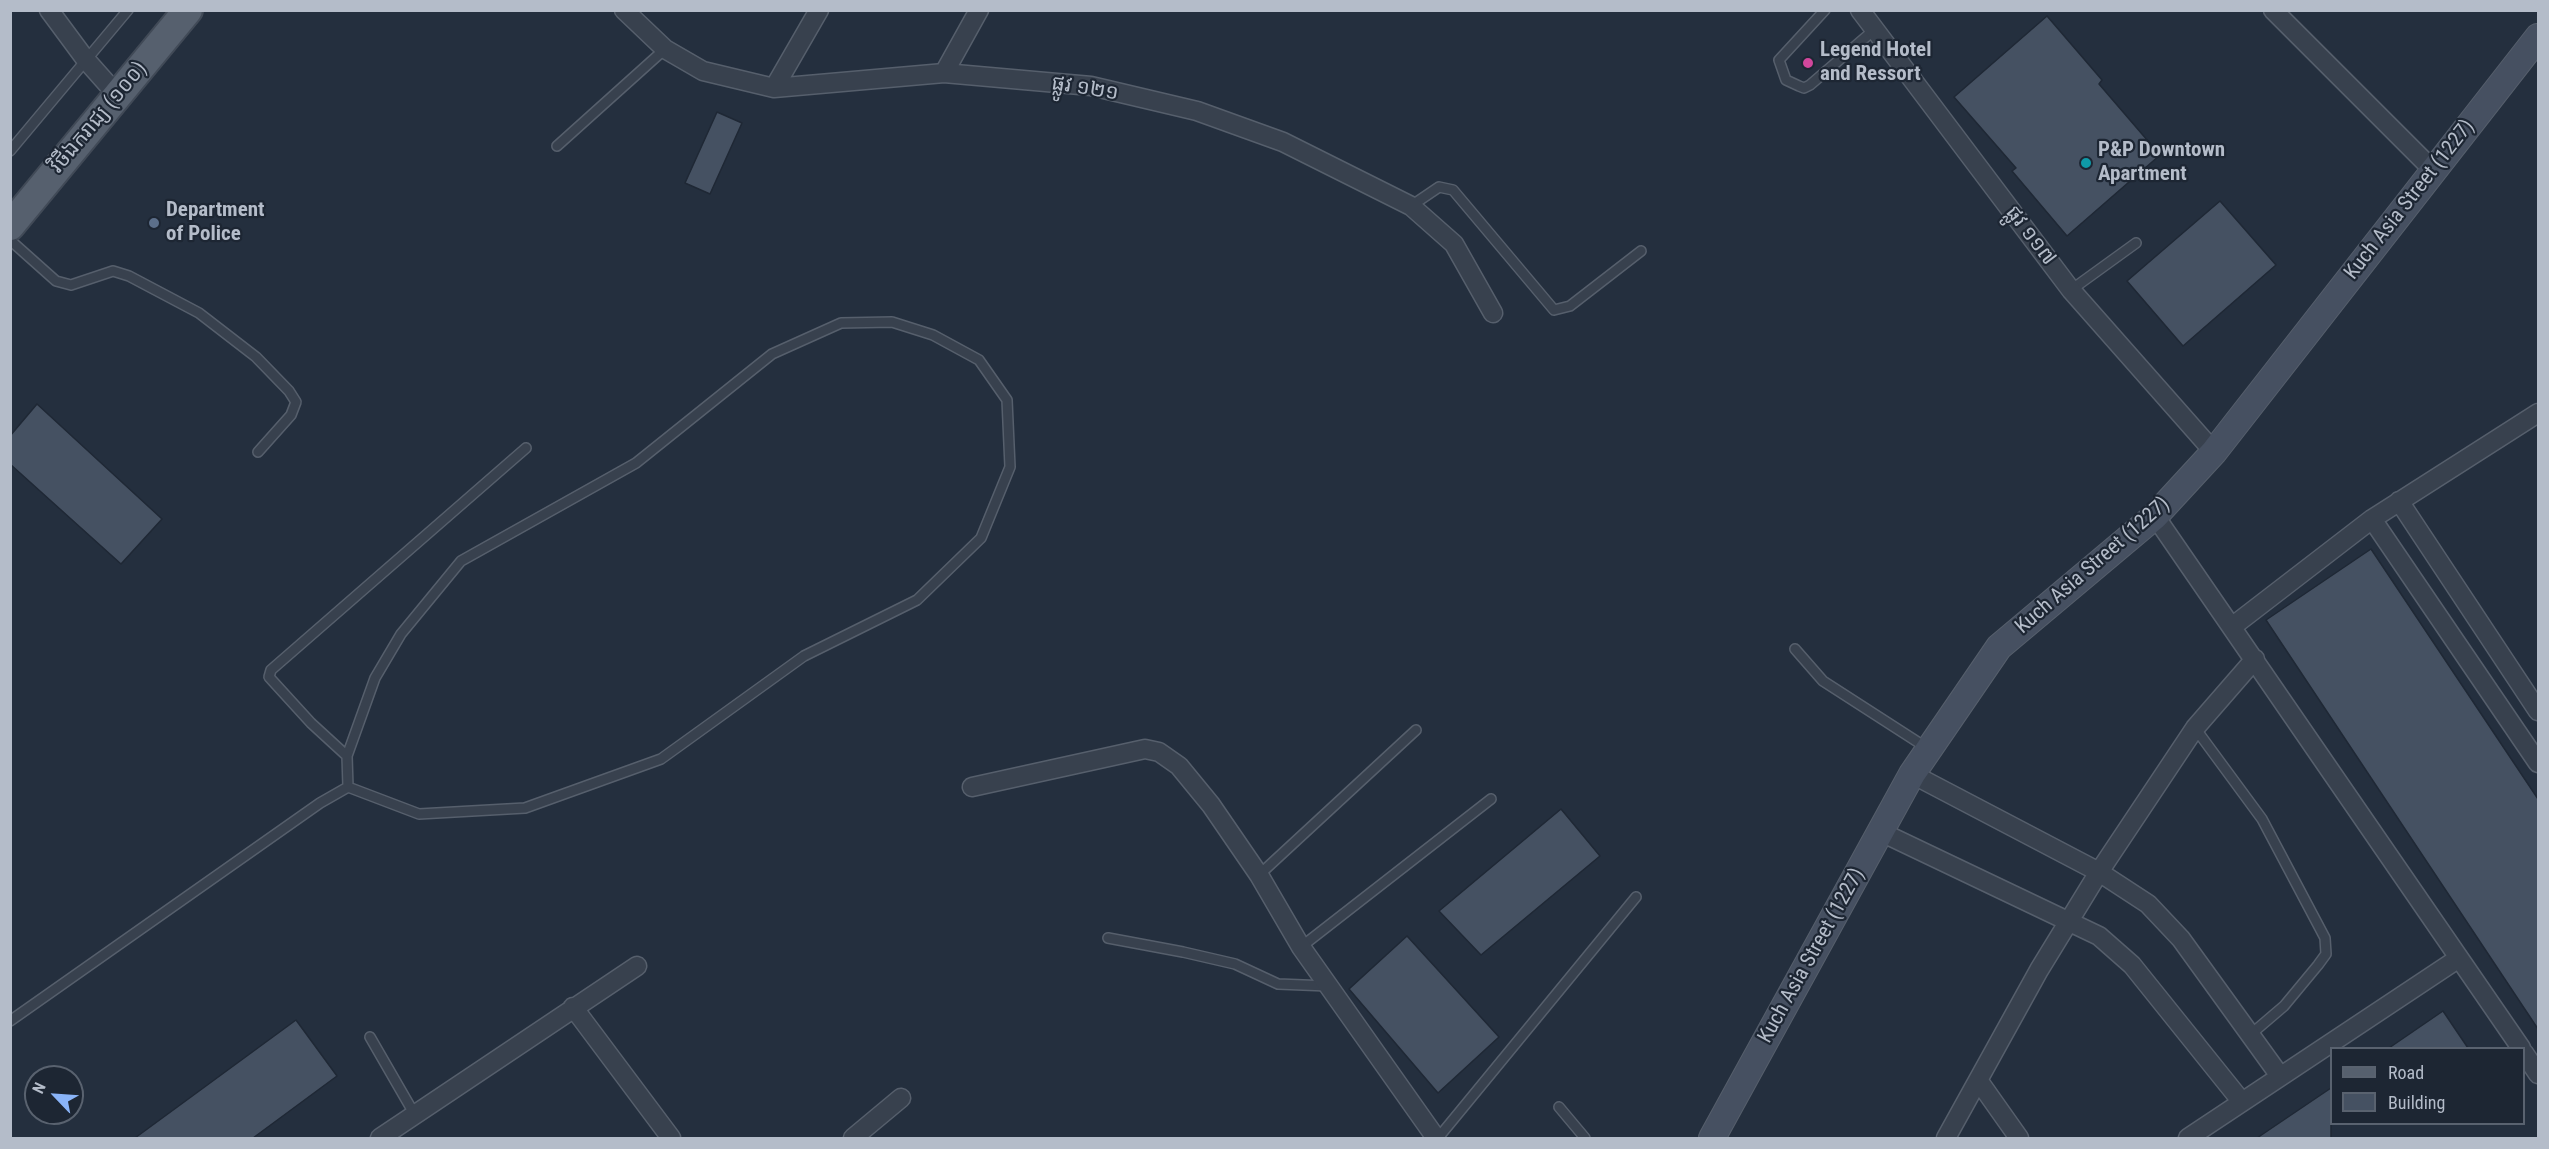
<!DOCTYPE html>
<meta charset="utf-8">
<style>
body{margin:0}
#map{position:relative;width:2549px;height:1149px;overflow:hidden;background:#242f3e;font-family:"Roboto Condensed",sans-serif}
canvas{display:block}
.frame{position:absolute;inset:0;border:12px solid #b4bcc9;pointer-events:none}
.legend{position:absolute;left:2330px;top:1047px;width:195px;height:78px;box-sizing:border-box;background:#1d2633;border:2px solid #59626f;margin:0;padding:8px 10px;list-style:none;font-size:18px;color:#b4bcc9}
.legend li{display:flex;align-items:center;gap:12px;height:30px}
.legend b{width:30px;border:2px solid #59626f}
.north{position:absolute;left:24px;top:1065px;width:60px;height:60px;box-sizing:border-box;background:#1d2633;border:2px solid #59626f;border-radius:50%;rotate:295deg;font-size:16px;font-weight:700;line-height:24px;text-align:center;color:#b4bcc9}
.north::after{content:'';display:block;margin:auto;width:21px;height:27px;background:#8ab4f8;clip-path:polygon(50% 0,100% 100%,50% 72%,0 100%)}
</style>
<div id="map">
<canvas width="2549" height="1149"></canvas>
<div class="frame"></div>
<ul class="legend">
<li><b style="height:8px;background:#56606e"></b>Road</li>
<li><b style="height:16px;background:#455162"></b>Building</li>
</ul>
<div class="north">N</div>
</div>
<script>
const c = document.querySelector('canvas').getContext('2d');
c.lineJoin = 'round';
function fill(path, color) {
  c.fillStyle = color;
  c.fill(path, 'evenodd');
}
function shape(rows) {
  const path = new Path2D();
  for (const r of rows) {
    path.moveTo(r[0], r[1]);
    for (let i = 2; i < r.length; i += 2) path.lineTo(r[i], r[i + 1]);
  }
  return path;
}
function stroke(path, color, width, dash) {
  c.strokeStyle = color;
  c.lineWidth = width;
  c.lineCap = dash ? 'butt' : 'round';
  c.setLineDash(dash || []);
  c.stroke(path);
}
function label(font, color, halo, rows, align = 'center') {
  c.font = font + ' "Roboto Condensed","Noto Sans Khmer",sans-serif';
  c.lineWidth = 4.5;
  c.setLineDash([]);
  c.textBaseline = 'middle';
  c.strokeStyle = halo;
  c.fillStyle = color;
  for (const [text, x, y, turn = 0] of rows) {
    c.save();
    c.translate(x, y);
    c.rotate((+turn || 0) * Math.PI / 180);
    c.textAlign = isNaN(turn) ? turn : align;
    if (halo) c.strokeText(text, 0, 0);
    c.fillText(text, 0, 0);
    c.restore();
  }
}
const building = shape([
 [2047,16,2102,80,2099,84,2160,155,2067,236,2012,171,2016,168,1954,97,2047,16],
 [717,112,742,123,710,194,685,183,717,112],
 [2220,201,2276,265,2183,346,2127,281,2220,201],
 [37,404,162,519,121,564,10,464,10,436,37,404],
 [2371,549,2538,799,2538,1029,2266,620,2371,549],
 [1561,809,1600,856,1481,955,1439,911,1561,809],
 [1407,936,1499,1037,1438,1093,1349,989,1407,936],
 [2443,1011,2468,1048,2389,1048,2443,1011],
 [296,1020,337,1076,253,1138,135,1138,296,1020],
 [2331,1088,2331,1138,2257,1138,2331,1088]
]);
fill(building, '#455162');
stroke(building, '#1f2835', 1.5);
const lane = shape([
 [1825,10,1779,60,1786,80,1799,86,1804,88,1810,85,1874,30],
 [557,146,665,49],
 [10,151,128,10],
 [1411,206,1439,187,1453,190,1554,310,1570,306,1641,251],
 [10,240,56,281,71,285,113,271,129,276,199,313,256,357,289,391,296,402,291,415,258,452],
 [2071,290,2136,243],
 [892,322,933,335,979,360,1007,400,1010,467,981,538,917,600,804,656,661,759,525,808,419,814,348,787,347,756,375,678,401,634,461,561,636,463,772,354,841,323,892,322],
 [1795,649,1823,681,1927,748],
 [2195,728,2262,819,2325,938,2326,954,2318,965,2284,1006,2250,1035],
 [347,756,311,723,269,677,271,670,526,448],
 [1259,875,1416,730],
 [1108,938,1183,952,1235,964,1278,984,1328,986],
 [1301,947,1491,799],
 [10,1021,320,803,348,787],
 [370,1037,415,1115],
 [1559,1107,1585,1138],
 [1438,1138,1636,897]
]);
const street = shape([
 [49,10,86,60,118,96],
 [624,10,665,49,703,71,774,88,944,73,1091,86,1197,111,1283,142,1411,206,1454,244,1493,313],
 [1860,10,2071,290,2214,452],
 [2273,10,2433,170],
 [944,73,979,10],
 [774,88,819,10],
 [2399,501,2538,711],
 [2155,516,2521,1048],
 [2372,519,2538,763],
 [2233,626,2372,519,2538,413],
 [1912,774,2099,872,2148,904,2181,939,2280,1076],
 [972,787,1145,749,1159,752,1179,766,1211,805,1259,875,1301,947,1436,1138],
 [1881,832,2099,936,2132,965,2242,1102],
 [573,1007,671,1138],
 [2524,1053,2538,1074],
 [1978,1080,2019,1138],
 [380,1138,637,966],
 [853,1138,901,1098],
 [1946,1138,2039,970,2099,872,2195,728,2255,659],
 [2188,1138,2459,958]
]);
const secondary = shape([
 [1712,1138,1912,774,1999,647,2155,516,2214,452,2538,37]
]);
const primary = shape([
 [10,226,188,10]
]);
stroke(lane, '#565f6c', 12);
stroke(street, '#565f6c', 21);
stroke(secondary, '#565f6c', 28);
stroke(primary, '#414a57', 32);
stroke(lane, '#38414e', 9);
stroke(street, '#38414e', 18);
stroke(secondary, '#465061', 26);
stroke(primary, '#56606e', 28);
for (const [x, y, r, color] of [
 [1808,63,6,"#d1479c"],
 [2086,163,6,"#0f9aa8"],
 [154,223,6,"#5c6f8a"]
]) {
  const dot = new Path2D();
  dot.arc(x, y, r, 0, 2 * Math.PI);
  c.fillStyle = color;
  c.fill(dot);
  stroke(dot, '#1d2633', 2);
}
label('bold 21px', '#b4bcc9', '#1d2633', [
 ["Legend Hotel",1820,51],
 ["and Ressort",1820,75],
 ["P&P Downtown",2098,151],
 ["Apartment",2098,175],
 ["Department",166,211],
 ["of Police",166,235]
], 'left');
label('21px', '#b4bcc9', '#1d2633', [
 ["ផ្លូវ ១២១",1085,89,9],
 ["វិថីឯករាជ្យ (១០០)",99,118,-50],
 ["Kuch Asia Street (1227)",2410,200,-52],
 ["ផ្លូវ ១១៧",2030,236,53],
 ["Kuch Asia Street (1227)",2093,566,-41],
 ["Kuch Asia Street (1227)",1812,956,-61]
]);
</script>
